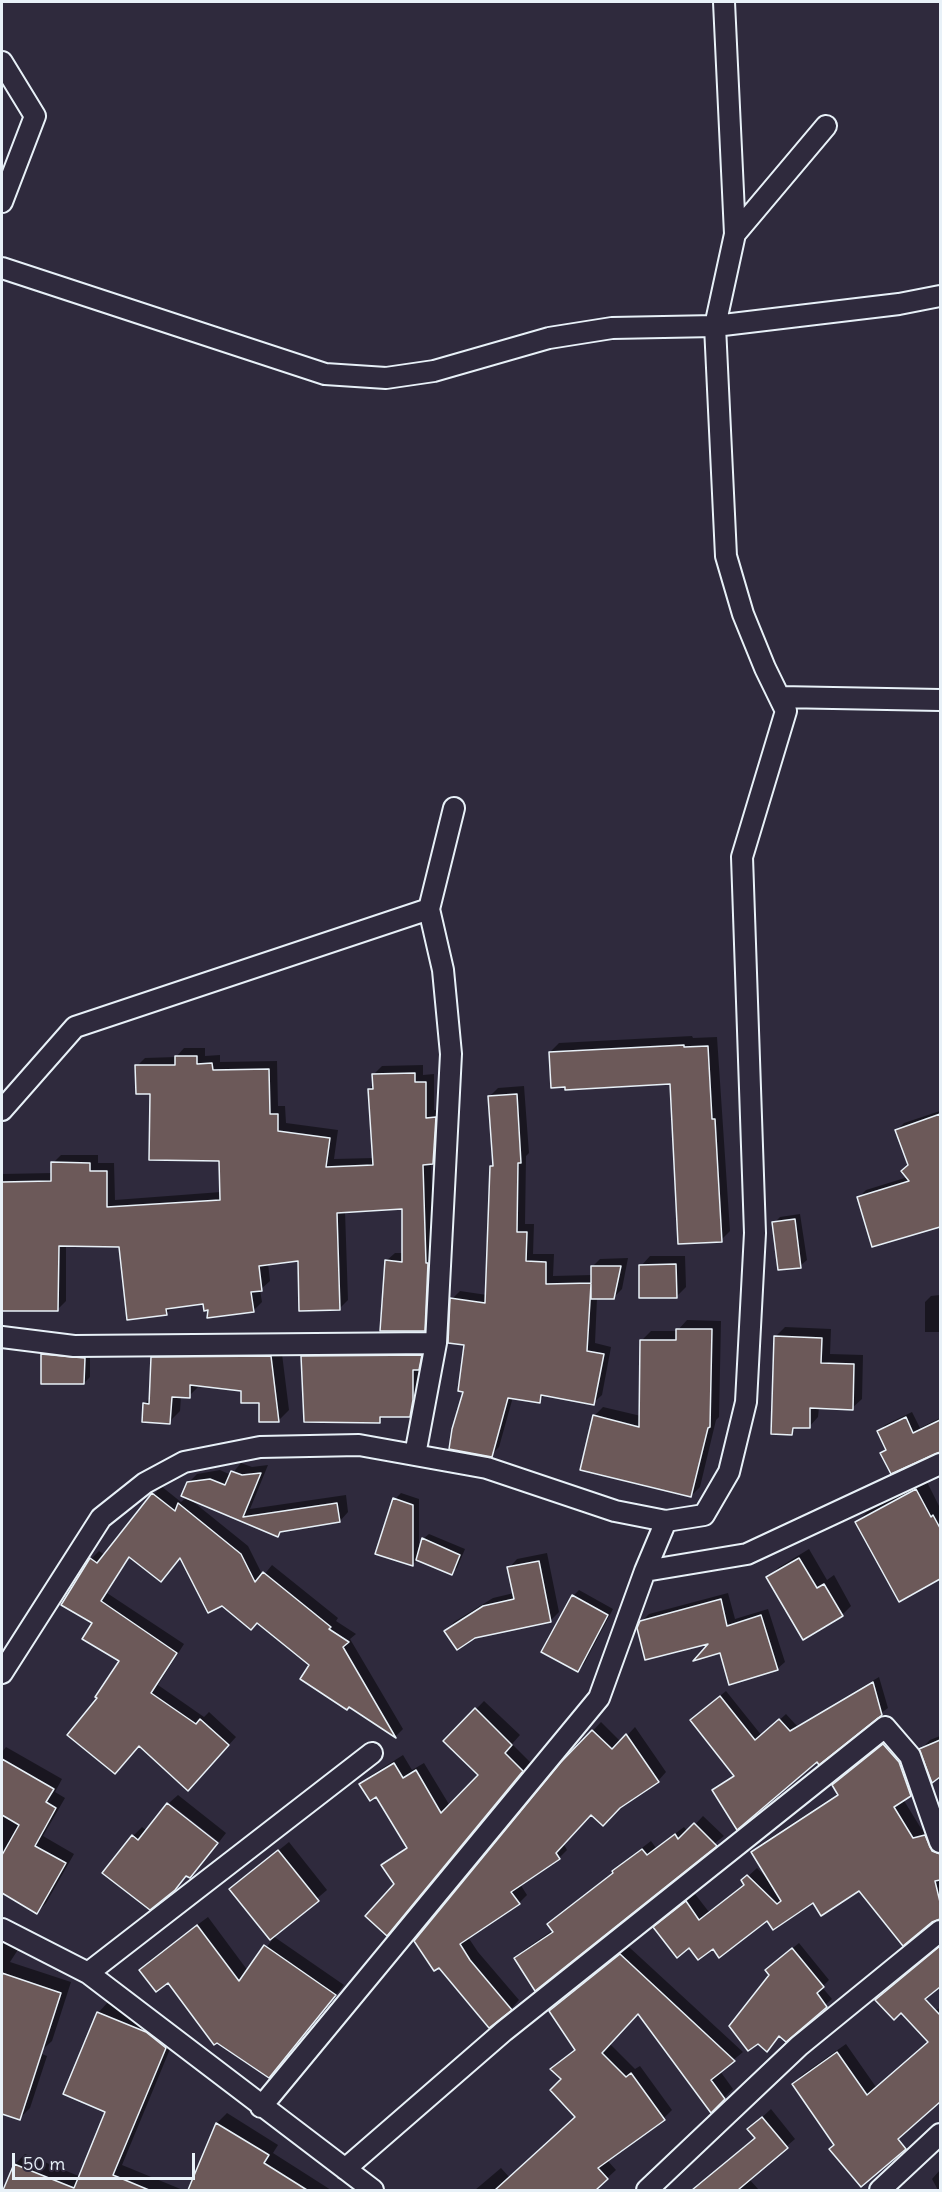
<!DOCTYPE html>
<style>
body{margin:0}
#map{position:relative;width:942px;height:2192px;overflow:hidden;background:#2f2a3d;font-family:Delius,sans-serif}
canvas{display:block}
.frame{position:absolute;inset:0;border:3px solid #e8f1f8;pointer-events:none}
.scale{position:absolute;left:12px;top:2153px;width:183px;height:27px;box-sizing:border-box;border:3px solid #e8f1f8;border-top:0;padding-left:8px;font-size:18px;line-height:21px;white-space:nowrap;color:#e8f1f8;-webkit-text-stroke:4px #2f2a3d;paint-order:stroke}
</style>
<div id="map">
<canvas width="942" height="2192"></canvas>
<div class="frame"></div>
<div class="scale">50 m</div>
</div>
<script>
const c = document.querySelector('canvas').getContext('2d');
c.lineJoin = 'round';
function fill(path, color) {
  c.fillStyle = color;
  c.fill(path, 'evenodd');
}
function shape(rows) {
  const path = new Path2D();
  for (const r of rows) {
    path.moveTo(r[0], r[1]);
    for (let i = 2; i < r.length; i += 2) path.lineTo(r[i], r[i + 1]);
  }
  return path;
}
function stroke(path, color, width, dash) {
  c.strokeStyle = color;
  c.lineWidth = width;
  c.lineCap = dash ? 'butt' : 'round';
  c.setLineDash(dash || []);
  c.stroke(path);
}
fill(shape([
 [692,1036,693,1038,717,1037,730,1231,721,1240,671,1083,550,1052,559,1043],
 [184,1048,205,1048,205,1056,220,1055,220,1062,277,1061,278,1106,285,1106,286,1123,338,1130,334,1159,374,1158,369,1089,374,1084,374,1074,382,1066,423,1065,423,1075,434,1074,434,1110,443,1110,441,1154,431,1163,434,1255,432,1321,424,1330,386,1261,395,1253,404,1253,404,1208,345,1211,348,1300,340,1308,299,1260,268,1263,270,1281,260,1290,262,1302,253,1311,210,1309,204,1302,174,1306,166,1314,120,1245,66,1245,66,1301,57,1310,2,1309,2,1174,53,1173,53,1163,61,1155,98,1155,98,1163,114,1163,115,1200,221,1192,220,1159,151,1092,137,1066,145,1058,176,1057],
 [524,1086,529,1153,526,1156,525,1224,534,1224,533,1254,554,1254,553,1276,592,1275,592,1267,600,1259,628,1258,622,1289,614,1297,597,1298,595,1343,611,1347,602,1395,593,1403,546,1394,539,1401,513,1397,499,1447,491,1455,464,1390,466,1344,452,1299,460,1291,487,1295,491,1166,495,1163,490,1096,498,1088],
 [940,1111,940,1226,873,1246,859,1197,866,1190,908,1177,909,1165,897,1130,904,1123],
 [800,1214,807,1260,800,1266,774,1223,780,1217],
 [650,1256,685,1256,686,1287,677,1296,641,1266],
 [940,1295,940,1332,925,1332,925,1302,931,1296],
 [687,1320,721,1321,719,1417,716,1420,700,1487,691,1496,594,1416,603,1407,641,1416,642,1340,651,1331,677,1331],
 [785,1327,831,1329,830,1354,863,1355,862,1399,852,1408,819,1407,818,1417,809,1427,798,1426,791,1433,775,1337],
 [433,1344,421,1403,409,1416,385,1416,379,1421,303,1357,315,1345],
 [281,1346,289,1410,278,1421,261,1401,243,1390,200,1385,189,1396,181,1396,180,1411,169,1422,144,1404,151,1397,152,1358,163,1347],
 [49,1348,90,1352,90,1377,84,1383,43,1355],
 [912,1412,920,1428,940,1418,940,1451,882,1453,887,1448,879,1431,885,1425],
 [241,1463,252,1467,268,1465,250,1509,346,1495,348,1512,340,1521,282,1530,278,1535,191,1500,248,1546,263,1576,272,1565,338,1618,336,1621,356,1634,350,1639,403,1729,396,1736,350,1706,311,1665,181,1557,161,1580,130,1556,107,1593,184,1644,158,1685,204,1717,209,1712,236,1737,196,1781,99,1698,121,1661,94,1622,91,1559,99,1551,105,1555,161,1486,181,1502,187,1497,188,1483,197,1474,220,1470,231,1475],
 [926,1480,940,1508,940,1578,899,1600,857,1522,867,1512],
 [401,1493,419,1499,419,1552,423,1539,429,1534,465,1549,457,1568,451,1573,418,1559,413,1564,395,1499],
 [809,1549,827,1580,834,1575,851,1606,842,1615,768,1577,778,1568],
 [547,1553,559,1612,550,1621,446,1631,454,1622,493,1598,514,1593,509,1568,517,1559],
 [579,1590,613,1609,584,1664,578,1670,573,1596],
 [728,1593,735,1619,768,1609,785,1662,777,1669,721,1651,713,1641,641,1622,649,1614],
 [879,1677,888,1708,817,1759,714,1790,735,1775,698,1714,726,1691,762,1736,786,1714,797,1726],
 [484,1701,520,1735,512,1744,530,1762,395,1925,396,1884,383,1865,408,1846,377,1795,361,1784,370,1776,403,1755,412,1770,424,1763,450,1806,480,1775,445,1741],
 [601,1722,621,1742,635,1727,666,1772,658,1781,621,1806,591,1814,563,1843,567,1850,559,1858,520,1884,527,1895,519,1903,468,1937,478,1952,519,2000,511,2009,439,1966,563,1763],
 [893,1736,919,1786,903,1799,922,1830,933,1827,940,1840,940,1918,859,1889,814,1901,768,1919,713,1947,664,1919,695,1894,709,1912,745,1884,743,1881,757,1868,766,1877,753,1852,761,1844,839,1793,833,1785],
 [940,1736,940,1782,921,1749,930,1740],
 [6,1747,62,1779,55,1792,65,1798,43,1836,74,1854,46,1903,37,1912,2,1892,2,1752],
 [178,1795,226,1833,219,1842,169,1803],
 [167,1805,217,1844,200,1867,190,1877,187,1875,174,1889,133,1836,142,1827,147,1831],
 [703,1816,724,1836,536,1988,516,1958,524,1950,553,1930,558,1916,614,1872,622,1863,651,1841,656,1848,684,1827,688,1832],
 [289,1842,327,1890,273,1936,344,1985,269,2076,168,1981,141,1970,150,1960,208,1917,248,1971,272,1940,231,1889],
 [2,1936,19,1948,10,1962,71,1982,52,2041,41,2051,2,2024],
 [799,1943,829,1980,822,1987,832,1999,786,2040,771,1975,773,1964],
 [629,1947,743,2052,720,2071,733,2089,712,2110,639,2012,609,2043,635,2069,640,2066,672,2110,664,2118,607,2160,616,2170,594,2190,475,2190,501,2168,510,2178,577,2116,563,2079,552,2069,576,2049,551,2011],
 [940,1947,940,1985,904,2014,883,1994],
 [108,2002,156,2023,175,2037,122,2165,183,2190,4,2190,15,2164,25,2154,81,2177,107,2111,98,2013],
 [940,2008,940,2100,853,2175,836,2145,794,2084,802,2075,846,2044,876,2087,930,2041,922,2015],
 [2,2039,47,2056,30,2108,20,2118,2,2113],
 [771,2109,795,2139,749,2179,759,2190,693,2190,756,2137,758,2121],
 [227,2113,278,2145,273,2153,331,2190,190,2190,217,2123],
 [940,2170,940,2190,938,2190,932,2179]
]), '#0007');
const building = shape([
 [684,1045,684,1047,708,1046,712,1119,715,1119,722,1242,678,1244,670,1084,565,1090,565,1087,551,1088,549,1052,684,1045],
 [175,1056,197,1056,197,1064,212,1063,213,1070,269,1069,270,1114,278,1114,278,1131,330,1138,326,1167,373,1165,368,1089,373,1089,372,1074,415,1073,415,1082,426,1082,426,1118,436,1117,433,1164,423,1165,426,1263,428,1263,425,1331,380,1331,385,1260,402,1262,402,1209,337,1213,340,1310,299,1311,298,1261,259,1266,262,1291,251,1292,254,1312,207,1318,208,1310,204,1311,203,1304,166,1309,167,1315,127,1320,119,1247,59,1246,58,1311,2,1311,2,1182,51,1181,51,1162,90,1163,90,1171,107,1171,107,1207,220,1200,219,1161,149,1160,150,1094,136,1094,135,1065,175,1065,175,1056],
 [517,1094,521,1163,518,1163,517,1232,527,1232,526,1261,546,1262,546,1284,591,1283,591,1266,621,1266,614,1299,591,1299,591,1284,587,1351,604,1354,594,1405,541,1395,540,1403,508,1398,492,1457,449,1449,452,1429,463,1392,458,1391,464,1345,448,1343,450,1298,485,1303,490,1166,493,1166,488,1096,517,1094],
 [940,1114,940,1227,872,1247,857,1197,909,1181,901,1171,908,1165,895,1130,940,1114],
 [795,1219,801,1268,778,1270,772,1222,795,1219],
 [676,1264,677,1298,639,1298,639,1265,676,1264],
 [676,1329,712,1329,710,1427,708,1428,691,1497,580,1470,593,1415,639,1427,640,1340,676,1340,676,1329],
 [774,1336,822,1338,821,1363,854,1364,853,1410,810,1408,810,1428,793,1428,792,1435,771,1434,774,1336],
 [41,1354,85,1358,84,1384,41,1384,41,1354],
 [422,1355,419,1370,413,1370,413,1400,410,1417,380,1417,380,1423,304,1422,301,1356,422,1355],
 [271,1356,279,1422,259,1422,259,1403,241,1403,241,1391,190,1385,190,1398,172,1397,170,1424,142,1422,143,1403,149,1404,151,1357,271,1356],
 [906,1417,913,1433,940,1420,940,1452,891,1474,880,1453,886,1450,877,1431,906,1417],
 [231,1471,242,1475,261,1473,243,1517,337,1503,340,1522,280,1532,278,1537,181,1496,187,1482,210,1479,225,1485,231,1471],
 [916,1489,931,1517,933,1515,940,1528,940,1579,899,1602,855,1522,916,1489],
 [152,1493,175,1511,178,1503,241,1554,255,1582,263,1572,331,1627,329,1629,349,1642,343,1647,396,1738,349,1707,347,1710,300,1679,309,1665,257,1623,251,1630,222,1606,208,1613,180,1558,161,1582,129,1557,101,1601,177,1653,151,1693,196,1724,200,1719,229,1745,188,1791,139,1746,115,1774,67,1735,97,1698,95,1697,119,1661,82,1639,92,1623,61,1605,90,1558,97,1563,152,1493],
 [393,1498,413,1505,413,1566,375,1554,393,1498],
 [422,1538,460,1555,452,1575,416,1560,422,1538],
 [799,1558,817,1588,824,1584,843,1616,803,1640,766,1577,799,1558],
 [539,1561,551,1622,475,1638,457,1650,444,1631,483,1606,514,1599,507,1567,539,1561],
 [572,1595,608,1615,578,1672,541,1652,572,1595],
 [721,1599,727,1626,761,1615,778,1670,729,1685,720,1653,693,1661,708,1644,645,1660,637,1628,640,1621,721,1599],
 [873,1682,882,1715,819,1765,817,1762,737,1830,712,1790,734,1776,690,1720,720,1696,755,1740,779,1719,790,1731,873,1682],
 [475,1708,512,1745,505,1753,523,1771,387,1936,365,1916,394,1884,381,1865,407,1848,376,1797,370,1801,359,1784,394,1763,403,1778,416,1770,441,1813,478,1775,443,1741,475,1708],
 [592,1730,612,1749,626,1734,659,1782,620,1808,603,1826,591,1815,556,1853,560,1859,511,1892,520,1904,460,1944,470,1960,512,2010,489,2028,439,1968,434,1971,414,1941,561,1762,592,1730],
 [940,1740,940,1777,932,1783,919,1749,940,1740],
 [883,1744,899,1762,911,1796,894,1807,913,1838,925,1835,932,1851,940,1854,940,1880,935,1881,940,1902,940,1919,932,1922,903,1946,859,1891,821,1916,813,1903,773,1930,767,1921,719,1958,713,1949,698,1960,689,1948,677,1958,653,1927,686,1901,699,1920,744,1885,741,1880,747,1875,777,1904,781,1901,751,1852,838,1795,832,1785,883,1744],
 [2,1759,54,1789,46,1802,56,1808,35,1846,66,1863,37,1914,2,1893,2,1855,19,1825,2,1815,2,1759],
 [167,1803,218,1843,190,1878,186,1876,175,1890,150,1910,102,1873,132,1835,138,1840,167,1803],
 [694,1823,717,1846,535,1991,514,1958,553,1932,547,1924,613,1873,612,1871,642,1849,647,1855,675,1834,678,1839,694,1823],
 [278,1850,319,1901,270,1940,229,1889,278,1850],
 [197,1925,239,1981,264,1945,336,1995,269,2078,217,2043,214,2045,168,1983,156,1992,139,1970,197,1925],
 [940,1946,940,1987,925,1999,940,2015,940,2102,898,2139,906,2149,861,2187,829,2149,834,2145,792,2084,837,2052,867,2095,928,2042,901,2013,894,2020,875,2000,940,1946],
 [792,1948,824,1987,817,1993,827,2007,786,2042,779,2036,767,2052,758,2044,748,2051,729,2026,769,1975,765,1970,792,1948],
 [620,1954,735,2061,711,2080,725,2099,711,2113,638,2014,602,2053,626,2077,631,2073,665,2120,598,2168,608,2179,596,2190,495,2190,575,2117,550,2090,561,2079,550,2069,575,2050,549,2011,620,1954],
 [2,1973,61,1993,20,2120,2,2114,2,1973],
 [97,2012,146,2032,166,2048,113,2175,149,2190,3,2190,14,2164,74,2188,105,2112,63,2094,97,2012],
 [762,2117,788,2148,738,2190,692,2190,755,2138,747,2129,762,2117],
 [216,2123,269,2155,264,2163,307,2190,188,2190,216,2123]
]);
fill(building, '#6c5959');
stroke(building, '#e8f1f8', 1.5);
const street = shape([
 [724,2,735,234],
 [2,62,35,116,2,202],
 [2,268,325,374,386,378,434,371,549,338,612,328,715,326,899,304,940,296],
 [780,697,940,700],
 [2,1110,75,1027,429,909],
 [2,1337,74,1346,436,1343],
 [415,1455,436,1343,451,1054,443,970,429,909,454,808],
 [645,1571,747,1554,940,1464],
 [2,1673,101,1518,145,1483,184,1462,260,1447,359,1445,487,1468,615,1511,666,1521,704,1515,729,1472,746,1402,755,1233,742,857,786,711,765,668,743,614,726,556,715,326,735,234,826,126],
 [2,1929,88,1973,373,2190],
 [88,1973,372,1753],
 [261,2107,599,1698,645,1571,666,1521],
 [345,2169,504,2031,885,1727,910,1756,940,1842],
 [647,2190,799,2046,940,1931],
 [880,2190,940,2134]
]);
stroke(street, '#e8f1f8', 24);
stroke(street, '#2f2a3d', 20);
</script>
